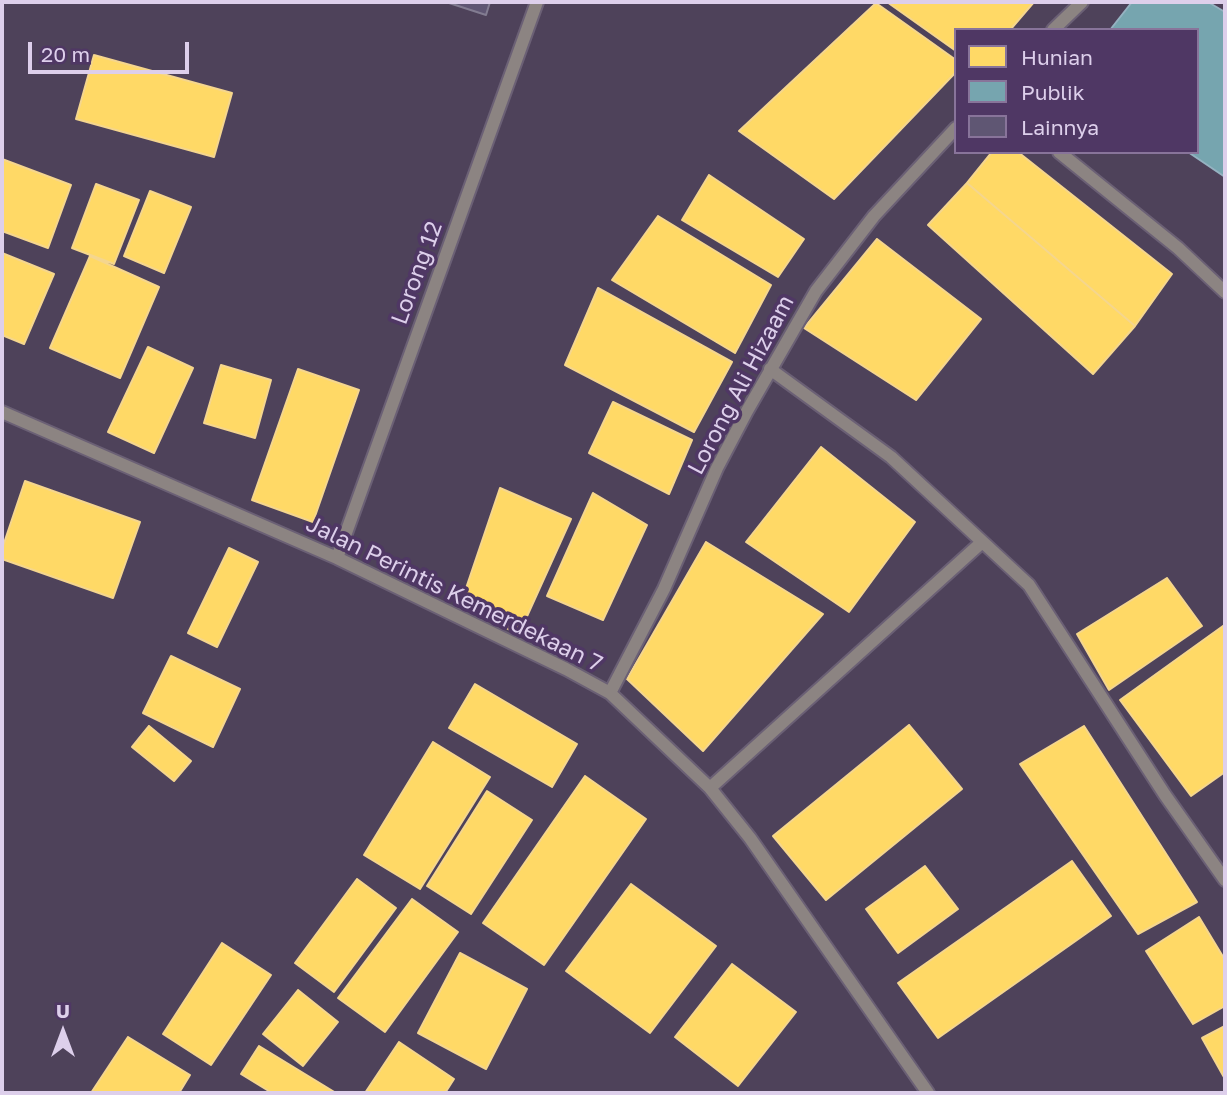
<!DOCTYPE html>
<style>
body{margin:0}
#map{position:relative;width:1227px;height:1095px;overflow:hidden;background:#4e425a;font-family:"Golos Text",sans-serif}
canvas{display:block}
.frame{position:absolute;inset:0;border:4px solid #ddcfeb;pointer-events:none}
.legend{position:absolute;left:954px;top:28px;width:245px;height:126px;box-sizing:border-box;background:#4f3764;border:2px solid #88749a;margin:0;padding:9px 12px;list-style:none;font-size:21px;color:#ddcfeb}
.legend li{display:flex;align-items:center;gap:14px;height:35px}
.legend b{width:35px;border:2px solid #88749a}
.north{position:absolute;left:28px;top:997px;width:70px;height:70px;-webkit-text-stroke:5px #4f3764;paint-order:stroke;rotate:0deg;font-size:19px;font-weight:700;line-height:28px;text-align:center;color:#ddcfeb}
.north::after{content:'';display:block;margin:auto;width:24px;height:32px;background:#ddcfeb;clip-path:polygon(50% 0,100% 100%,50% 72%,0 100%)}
.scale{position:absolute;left:28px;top:42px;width:161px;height:32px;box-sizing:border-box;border:4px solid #ddcfeb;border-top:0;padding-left:9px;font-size:21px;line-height:24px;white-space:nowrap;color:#ddcfeb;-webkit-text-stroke:5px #4f3764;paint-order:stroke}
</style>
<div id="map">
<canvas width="1227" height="1095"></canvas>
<div class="frame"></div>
<ul class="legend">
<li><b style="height:19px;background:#ffd966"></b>Hunian</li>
<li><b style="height:19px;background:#76a5af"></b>Publik</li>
<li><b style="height:19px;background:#5f5673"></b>Lainnya</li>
</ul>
<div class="north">U</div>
<div class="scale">20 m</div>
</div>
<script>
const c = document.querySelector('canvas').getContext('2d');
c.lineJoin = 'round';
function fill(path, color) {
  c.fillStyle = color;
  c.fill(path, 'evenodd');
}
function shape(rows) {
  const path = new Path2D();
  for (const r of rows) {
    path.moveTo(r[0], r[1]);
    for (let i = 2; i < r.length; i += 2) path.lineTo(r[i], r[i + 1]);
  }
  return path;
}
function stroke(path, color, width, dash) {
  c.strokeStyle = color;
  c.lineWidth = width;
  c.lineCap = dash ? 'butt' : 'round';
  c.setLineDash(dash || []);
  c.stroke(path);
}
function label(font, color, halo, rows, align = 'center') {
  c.font = font + ' "Golos Text",sans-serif';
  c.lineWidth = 7;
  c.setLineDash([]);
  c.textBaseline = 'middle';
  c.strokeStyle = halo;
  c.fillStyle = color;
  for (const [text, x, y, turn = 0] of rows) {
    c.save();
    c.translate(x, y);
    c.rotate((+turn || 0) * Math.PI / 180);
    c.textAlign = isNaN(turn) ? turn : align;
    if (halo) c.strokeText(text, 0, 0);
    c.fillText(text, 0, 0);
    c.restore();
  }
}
const homes = shape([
 [887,2,1034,2,1010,30,956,30,956,51,887,2],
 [876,3,956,60,956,72,834,199,739,131,876,3],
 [94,55,232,93,214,157,76,119,94,55],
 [992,152,1018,152,1172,274,1135,326,967,183,992,152],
 [2,159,71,185,48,248,2,231,2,159],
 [709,175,804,239,778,277,682,220,709,175],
 [967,183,1135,326,1093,374,928,225,967,183],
 [96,184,139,200,114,264,72,248,96,184],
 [150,191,191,207,164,273,124,256,150,191],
 [658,216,771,285,735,353,612,280,658,216],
 [877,239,981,319,916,400,804,328,877,239],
 [2,253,54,274,24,344,2,335,2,253],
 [90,256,159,287,120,378,50,348,90,256],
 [598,288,732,362,694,432,565,365,598,288],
 [148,347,193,368,154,453,108,432,148,347],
 [221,365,271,380,255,438,204,423,221,365],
 [298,369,359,390,313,522,252,500,298,369],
 [613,402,692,440,669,494,589,453,613,402],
 [821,447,915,522,849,612,746,542,821,447],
 [25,481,140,522,113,598,2,559,2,549,25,481],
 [500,488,571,519,519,634,460,606,500,488],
 [593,493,647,525,603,620,547,596,593,493],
 [706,542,823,614,703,751,627,679,706,542],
 [229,548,258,562,217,647,188,633,229,548],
 [1167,578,1202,626,1109,690,1077,634,1167,578],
 [1223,626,1225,628,1225,772,1191,796,1120,700,1223,626],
 [171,656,240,689,213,747,143,713,171,656],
 [475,684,577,744,552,787,449,728,475,684],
 [909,725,962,789,826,900,773,836,909,725],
 [149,726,191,761,174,781,132,747,149,726],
 [1084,726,1197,902,1138,934,1020,764,1084,726],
 [433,742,490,777,420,889,364,855,433,742],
 [585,776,646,819,544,965,483,923,585,776],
 [487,791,532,820,471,914,427,886,487,791],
 [1072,861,1111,916,938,1038,898,983,1072,861],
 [925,866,958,909,898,953,866,909,925,866],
 [357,879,396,908,334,992,295,963,357,879],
 [631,884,716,946,650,1033,566,971,631,884],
 [412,899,458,932,385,1032,338,998,412,899],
 [1199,917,1225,960,1225,1006,1193,1024,1146,951,1199,917],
 [222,943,271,975,211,1065,163,1034,222,943],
 [460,953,527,989,486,1069,418,1033,460,953],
 [732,964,796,1012,738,1086,675,1037,732,964],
 [298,990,338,1022,303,1066,263,1034,298,990],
 [1225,1026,1225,1079,1202,1038,1225,1026],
 [128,1037,190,1075,179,1093,91,1093,128,1037],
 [399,1042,454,1079,445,1093,365,1093,399,1042],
 [259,1046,336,1093,272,1093,241,1074,259,1046]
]);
fill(homes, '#ffd966');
stroke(homes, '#f5d68e', 2);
const public = shape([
 [1132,2,1208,2,1225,12,1225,177,1188,152,1197,152,1197,30,1110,30,1132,2]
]);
fill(public, '#76a5af');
stroke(public, '#95b2c1', 2);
const building = shape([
 [446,2,490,2,486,15,446,2]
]);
fill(building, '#5f5673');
stroke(building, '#827c91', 2);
const minor = shape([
 [1053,30,1082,2],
 [1059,152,1178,248,1225,292],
 [770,369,891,457,1029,585,1165,795,1225,880],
 [2,412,337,558,566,669,610,693,710,788,750,838,928,1093],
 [337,558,537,2],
 [610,693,664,589,717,468,747,411,816,291,874,216,956,128],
 [710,788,981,543]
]);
stroke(minor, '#6b6075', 16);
stroke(minor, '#8c8482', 12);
label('23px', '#ddcfeb', '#4f3764', [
 ["Lorong 12",417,273,-70],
 ["Lorong Ali Hizaam",741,385,-62],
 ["Jalan Perintis Kemerdekaan 7",454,594,26]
]);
</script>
